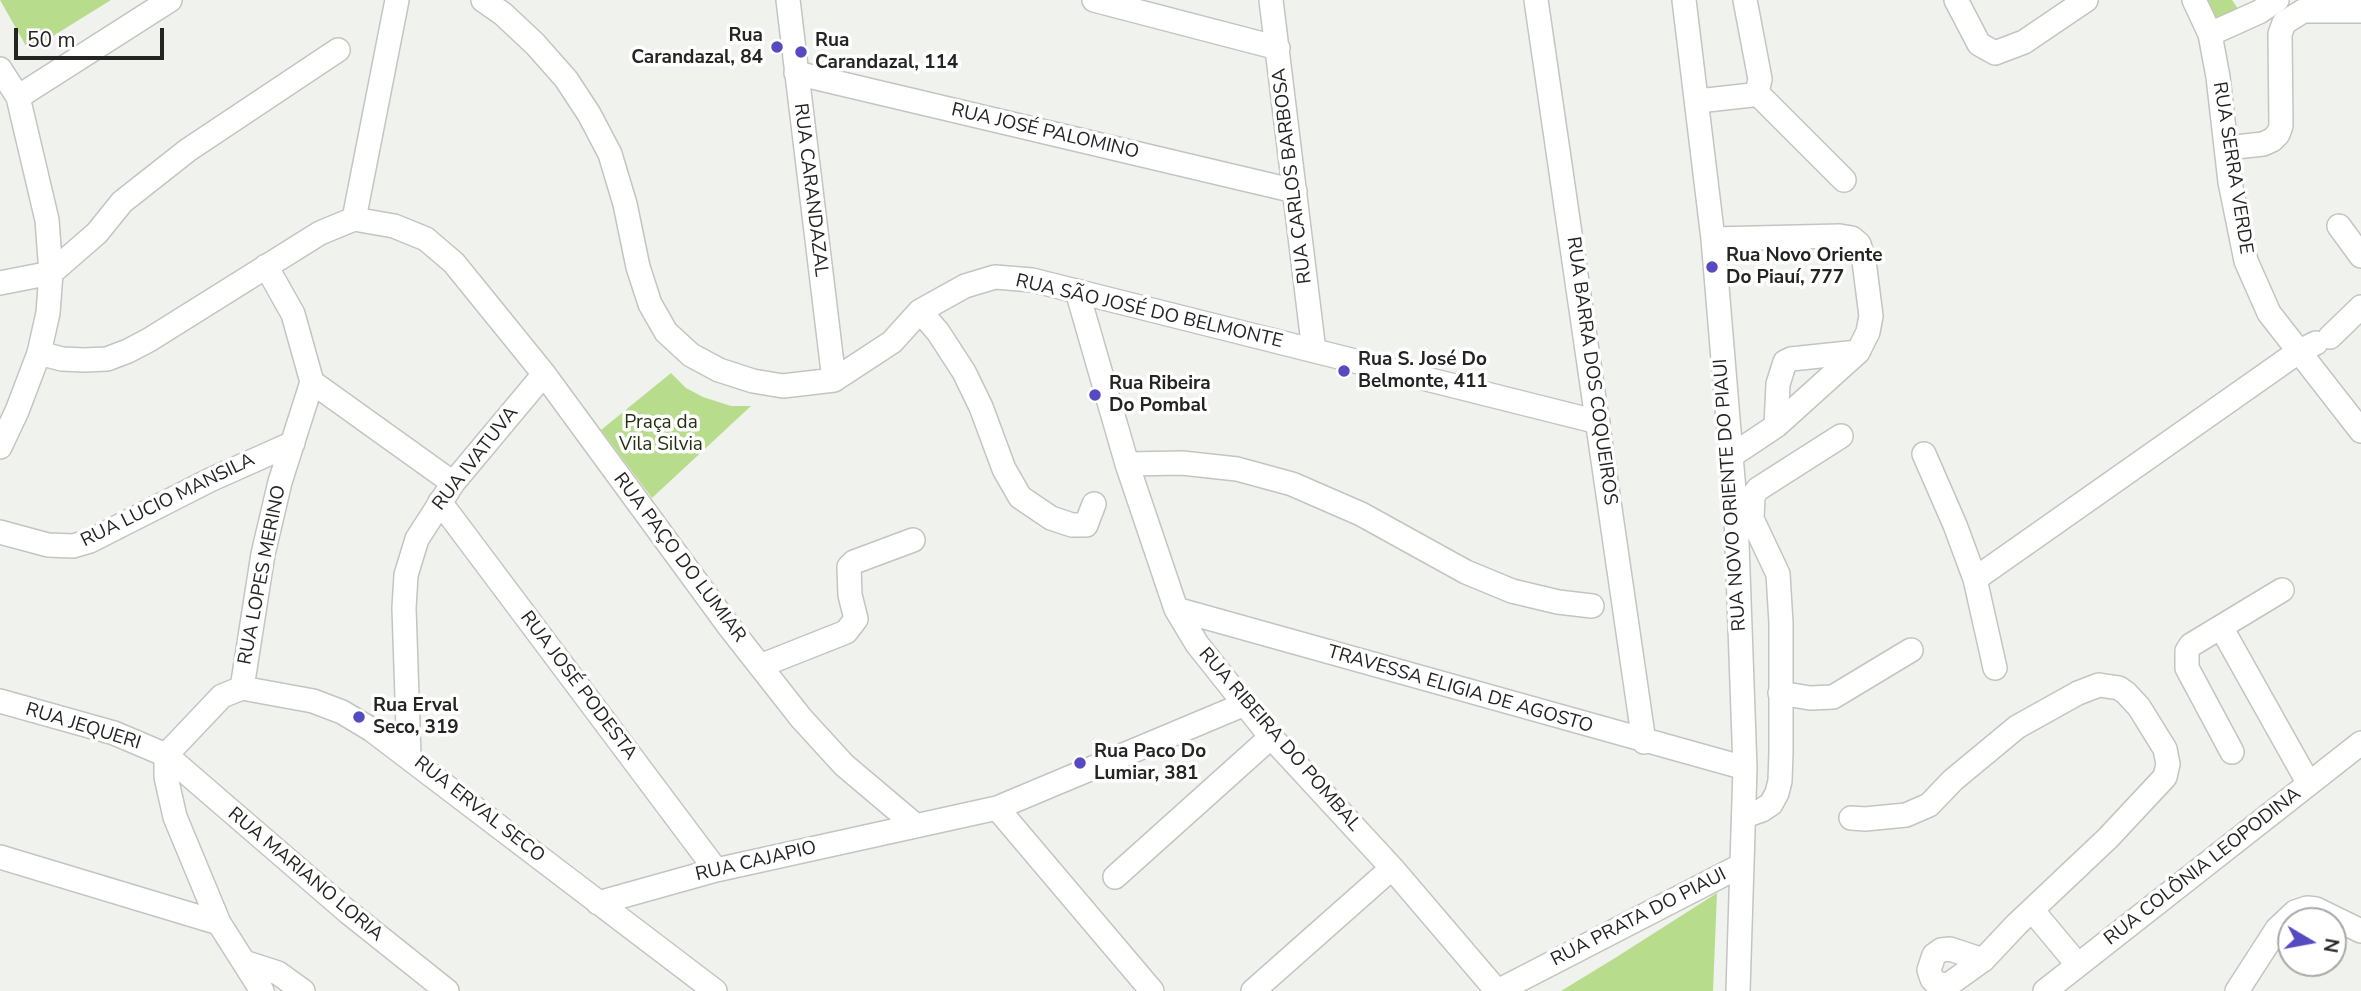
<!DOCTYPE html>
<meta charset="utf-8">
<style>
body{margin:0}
#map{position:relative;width:2361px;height:991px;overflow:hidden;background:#f0f2ee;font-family:"Nunito Sans",sans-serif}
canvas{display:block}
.north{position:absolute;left:2277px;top:907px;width:70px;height:70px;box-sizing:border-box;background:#fff;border:2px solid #a7a8a7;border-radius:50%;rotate:100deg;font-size:19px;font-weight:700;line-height:28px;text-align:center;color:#242523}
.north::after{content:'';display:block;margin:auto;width:24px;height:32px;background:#564ac1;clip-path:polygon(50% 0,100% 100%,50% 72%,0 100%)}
.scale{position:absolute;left:14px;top:28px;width:150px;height:32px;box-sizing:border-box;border:4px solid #242523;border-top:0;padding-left:9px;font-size:21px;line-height:24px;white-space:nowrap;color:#242523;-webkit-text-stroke:5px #fff;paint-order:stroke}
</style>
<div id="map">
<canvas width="2361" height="991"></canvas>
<div class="north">N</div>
<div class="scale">50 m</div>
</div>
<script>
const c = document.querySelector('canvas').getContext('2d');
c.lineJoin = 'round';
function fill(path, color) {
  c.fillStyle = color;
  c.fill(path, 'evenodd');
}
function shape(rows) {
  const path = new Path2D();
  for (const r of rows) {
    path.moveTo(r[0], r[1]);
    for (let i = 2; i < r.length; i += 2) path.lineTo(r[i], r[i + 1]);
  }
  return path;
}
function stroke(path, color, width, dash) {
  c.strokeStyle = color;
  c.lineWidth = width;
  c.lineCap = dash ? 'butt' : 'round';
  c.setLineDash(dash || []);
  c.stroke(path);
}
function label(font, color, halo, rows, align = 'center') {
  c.font = font + ' "Nunito Sans",sans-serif';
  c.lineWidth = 7;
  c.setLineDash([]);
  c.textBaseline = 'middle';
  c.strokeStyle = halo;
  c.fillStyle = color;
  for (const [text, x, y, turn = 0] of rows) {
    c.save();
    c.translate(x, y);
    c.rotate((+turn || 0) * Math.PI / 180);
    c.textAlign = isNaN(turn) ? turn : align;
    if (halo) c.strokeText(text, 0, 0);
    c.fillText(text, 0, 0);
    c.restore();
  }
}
fill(shape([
 [0,0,111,0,32,49,26,46],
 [2201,0,2232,0,2239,10,2217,22],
 [671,373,686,388,703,397,731,406,751,406,652,498,601,430],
 [1717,893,1713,991,1561,991,1615,958]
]), '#b7dd8c');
const minor = shape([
 [483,0,503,14,535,44,566,79,589,114,610,154,625,204,638,267,650,304,666,332,691,355,719,370,753,381,783,386,834,380,892,342,920,311,965,286,995,277,1032,280,1598,422],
 [788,0,834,380],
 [1094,0,1278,48],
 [1271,0,1314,351],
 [1536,0,1644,742],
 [1684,0,1713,239,1736,515,1745,768,1738,991],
 [1956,0,1979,44,1995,53,2024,42,2086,0],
 [2194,0,2210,34,2218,77,2230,182,2246,261,2269,313,2361,431],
 [2210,34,2259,12,2277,0],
 [0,69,18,97,47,220,51,273,48,313,39,353,17,411,0,447],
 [796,73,1295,191],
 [1757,93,1844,180],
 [18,97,170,0],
 [1698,101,1752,95,1757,93,1760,79,1745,0],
 [2227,148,2263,144,2272,140,2278,134,2281,126,2280,34,2284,23,2303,11,2361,11],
 [354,219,397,0],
 [2339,226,2361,256],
 [1713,239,1840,236,1852,238,1859,244,1864,261,1871,316,1868,332,1858,352,1776,426,1731,456],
 [266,266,293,314,312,382,453,483],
 [0,283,51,273,97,233,122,202,188,150,338,50],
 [1077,291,1127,464,1176,609,1197,644,1271,737,1392,868,1497,991],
 [920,311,938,332,964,372,981,407,1004,469,1020,497,1051,518,1072,525,1086,525,1094,504],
 [2330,337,2361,307],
 [39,353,62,359,84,360,107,359,128,351,149,340,320,233,354,219,394,226,426,239,454,263,544,374,731,629,801,718,844,765,915,825],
 [1776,426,1778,384,1785,362,1791,359,1858,352],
 [1924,454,1955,525,1975,579,1995,668],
 [1127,464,1182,463,1237,469,1292,484,1361,514,1466,572,1512,591,1558,602,1592,606],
 [440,502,716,870],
 [0,532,48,545,73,546,90,541,210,480,293,443],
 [1975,579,2298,352,2316,343],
 [1176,609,1745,768],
 [2221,627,2309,784],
 [760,666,846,632,856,619,850,595,849,567,854,562,913,540],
 [242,688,263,554,280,482,312,382],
 [1780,693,1810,698,1833,697,1911,650],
 [0,701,114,733,166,755,348,912,447,991],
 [2232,752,2187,668,2187,651,2191,645,2282,590],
 [409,756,404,608,406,575,417,539,453,483,544,374],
 [997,808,1152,991],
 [1745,816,1762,810,1771,804,1777,793,1780,781,1781,752,1781,623,1778,574,1752,519,1753,496,1758,489,1841,436],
 [1851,818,1865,819,1906,815,1929,805,1953,780,2017,727,2078,693,2099,685,2119,688,2126,693,2139,707,2165,749,2168,764,2165,777,2108,838,2017,924,1983,960,1948,985,1936,983,1932,979,1929,970,1934,955,1941,950,1950,949,1983,960],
 [0,857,219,923],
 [1115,877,1271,737],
 [598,903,716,870,997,808,1245,704],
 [2032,910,2078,965],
 [244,962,278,973,303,991],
 [262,991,219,923,175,817,166,777,166,755,222,696,242,688,313,701,342,712,372,730,715,991],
 [1253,991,1392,868],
 [1498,991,1742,865],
 [2045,991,2361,743],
 [2237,991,2277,929,2295,912,2307,908,2316,909,2361,931]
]);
stroke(minor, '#c3c5c1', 26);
stroke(minor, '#fff', 23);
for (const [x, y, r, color] of [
 [777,47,7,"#564ac1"],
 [801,52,7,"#564ac1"],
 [1712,267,7,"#564ac1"],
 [1344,371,7,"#564ac1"],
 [1095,395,7,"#564ac1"],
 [359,717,7,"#564ac1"],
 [1080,763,7,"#564ac1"]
]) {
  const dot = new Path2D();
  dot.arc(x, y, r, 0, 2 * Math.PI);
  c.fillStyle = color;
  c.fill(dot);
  stroke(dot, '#fff', 2.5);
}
label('bold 19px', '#242523', '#fff', [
 ["Rua",763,36,"right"],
 ["Carandazal, 84",763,58,"right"],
 ["Rua",815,41],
 ["Carandazal, 114",815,63],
 ["Rua Novo Oriente",1726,256],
 ["Do Piauí, 777",1726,278],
 ["Rua S. José Do",1358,360],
 ["Belmonte, 411",1358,382],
 ["Rua Ribeira",1109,384],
 ["Do Pombal",1109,406],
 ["Rua Erval",373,706],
 ["Seco, 319",373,728],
 ["Rua Paco Do",1094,752],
 ["Lumiar, 381",1094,774]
], 'left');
label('19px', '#242523', '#fff', [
 ["RUA JOSÉ PALOMINO",1045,132,13],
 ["RUA SERRA VERDE",2232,168,81],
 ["RUA CARLOS BARBOSA",1293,176,-97],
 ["RUA CARANDAZAL",810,190,83],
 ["RUA SÃO JOSÉ DO BELMONTE",1149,312,13],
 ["RUA BARRA DOS COQUEIROS",1591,371,82],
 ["RUA IVATUVA",476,459,-52],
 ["RUA NOVO ORIENTE DO PIAUI",1731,495,-94],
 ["RUA LUCIO MANSILA",168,501,-26],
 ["RUA PAÇO DO LUMIAR",679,558,53],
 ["RUA LOPES MERINO",263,575,-79],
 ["RUA JOSÉ PODESTA",578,686,53],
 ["TRAVESSA ELIGIA DE AGOSTO",1460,690,16],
 ["RUA JEQUERI",83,727,17],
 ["RUA RIBEIRA DO POMBAL",1279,740,49],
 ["RUA ERVAL SECO",479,810,38],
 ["RUA CAJAPIO",756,862,-13],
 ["RUA COLÔNIA LEOPODINA",2203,867,-38],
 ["RUA MARIANO LORIA",305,875,40],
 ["RUA PRATA DO PIAUI",1639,918,-27]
]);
label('19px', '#23320e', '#fff', [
 ["Praça da",661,423],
 ["Vila Silvia",661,445]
]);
</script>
